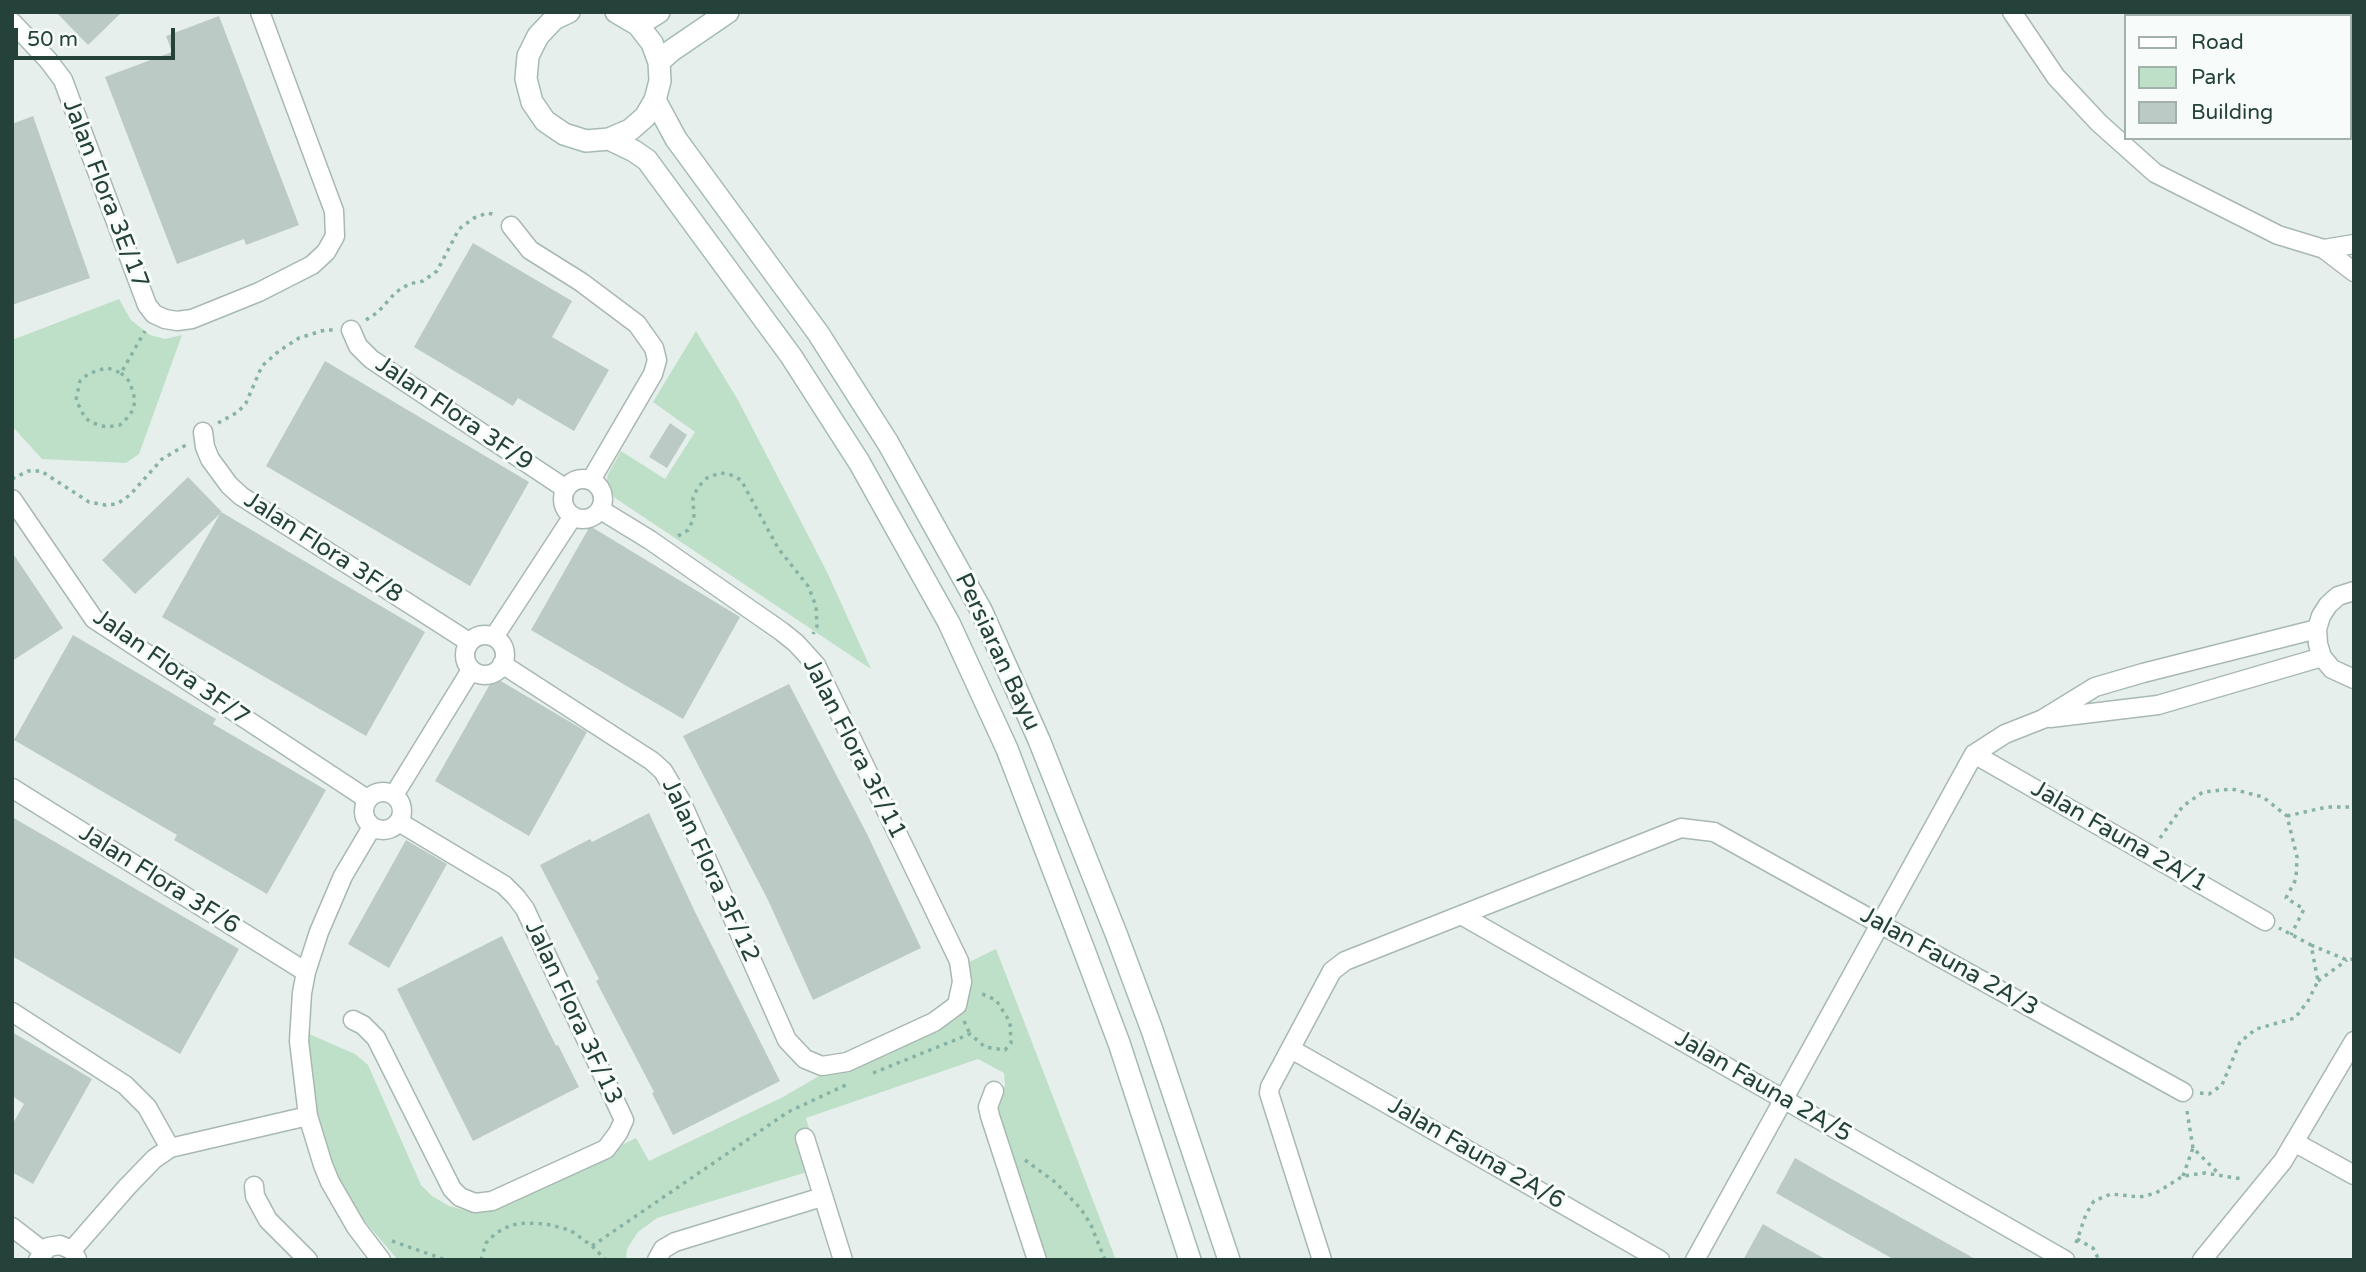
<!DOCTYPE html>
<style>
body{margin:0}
#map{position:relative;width:2366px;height:1272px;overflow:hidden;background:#e6efeb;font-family:"Varela Round",sans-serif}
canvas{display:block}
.frame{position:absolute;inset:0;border:14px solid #24423a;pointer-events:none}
.legend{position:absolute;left:2124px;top:14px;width:228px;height:126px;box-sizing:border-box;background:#f7fbf9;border:2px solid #a3b1ad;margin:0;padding:9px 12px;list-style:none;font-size:21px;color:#24423a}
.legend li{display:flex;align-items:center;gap:14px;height:35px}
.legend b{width:35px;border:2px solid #a3b1ad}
.scale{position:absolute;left:14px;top:28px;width:161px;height:32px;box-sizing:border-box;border:4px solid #24423a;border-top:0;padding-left:9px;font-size:21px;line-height:24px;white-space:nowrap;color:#24423a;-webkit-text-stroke:5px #f7fbf9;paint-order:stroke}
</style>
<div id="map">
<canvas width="2366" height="1272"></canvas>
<div class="frame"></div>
<ul class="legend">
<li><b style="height:9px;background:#fff"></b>Road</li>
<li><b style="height:19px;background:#bfe0c8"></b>Park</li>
<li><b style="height:19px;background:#bbcac4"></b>Building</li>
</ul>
<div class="scale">50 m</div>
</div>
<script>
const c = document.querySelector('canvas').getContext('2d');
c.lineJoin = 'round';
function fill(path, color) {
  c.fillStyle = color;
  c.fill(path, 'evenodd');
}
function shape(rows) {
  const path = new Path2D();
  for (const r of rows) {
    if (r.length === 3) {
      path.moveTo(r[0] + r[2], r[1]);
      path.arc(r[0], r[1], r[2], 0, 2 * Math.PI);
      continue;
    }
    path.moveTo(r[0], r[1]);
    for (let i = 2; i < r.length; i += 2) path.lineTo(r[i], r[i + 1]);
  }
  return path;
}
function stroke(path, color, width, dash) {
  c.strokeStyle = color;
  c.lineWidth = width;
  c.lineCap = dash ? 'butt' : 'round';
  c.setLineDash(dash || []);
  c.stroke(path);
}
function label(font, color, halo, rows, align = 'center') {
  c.font = font + ' "Varela Round",sans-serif';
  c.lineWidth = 6;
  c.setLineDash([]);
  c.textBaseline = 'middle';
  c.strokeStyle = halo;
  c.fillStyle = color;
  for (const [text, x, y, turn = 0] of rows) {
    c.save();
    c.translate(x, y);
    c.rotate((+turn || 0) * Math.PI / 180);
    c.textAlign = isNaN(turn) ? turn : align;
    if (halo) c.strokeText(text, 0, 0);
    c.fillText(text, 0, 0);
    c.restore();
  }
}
fill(shape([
 [119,299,131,320,150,335,165,339,182,335,139,454,126,463,42,459,12,426,12,340],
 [696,331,738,400,827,572,871,669,615,498,609,491,606,483,608,474,621,451,665,479,695,432,653,402],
 [996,949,1116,1260,1046,1260,997,1114,1005,1085,1004,1073,978,1059,806,1118,820,1168,657,1218,638,1232,627,1249,626,1260,398,1260,362,1218,326,1157,311,1099,302,1031,355,1054,368,1065,421,1185,432,1196,449,1206,471,1212,491,1208,636,1138,649,1161,783,1097,848,1059,945,1015,961,966]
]), '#bfe0c8');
fill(shape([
 [56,12,122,12,88,45],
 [219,16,299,225,246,245,244,239,177,264,105,77,172,52,166,36],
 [33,116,90,278,12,305,12,124],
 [473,243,572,301,552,337,609,370,574,431,518,398,513,406,414,347],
 [325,361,529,482,470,586,266,466],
 [670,423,687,435,667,468,649,457],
 [188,477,222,512,135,594,102,560],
 [221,512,425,632,366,736,162,617],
 [590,526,740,617,683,719,531,630],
 [12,552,63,628,12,661],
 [73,635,216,719,213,724,326,790,267,894,174,840,177,835,14,740],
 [494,677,587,732,529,836,435,781],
 [789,684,867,834,921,948,813,1000,768,900,683,736],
 [649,813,695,912,780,1081,673,1135,652,1093,654,1092,596,981,599,979,540,865,590,839,592,842],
 [12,817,239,949,180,1054,12,956],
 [406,840,447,864,389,968,348,944],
 [502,936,556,1046,558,1045,579,1087,473,1141,397,989],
 [12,1032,92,1079,33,1184,12,1172,12,1125,24,1104,12,1096],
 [1795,1158,1830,1178,1977,1260,1895,1260,1827,1222,1776,1193],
 [1763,1224,1780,1234,1827,1260,1743,1260]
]), '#bbcac4');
const street = shape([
 [2012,12,2056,77,2099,123,2155,173,2278,235,2324,249,2354,272],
 [12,22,48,60,63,80,147,305,154,314,165,319,177,321,192,319,259,292,312,265,326,252,335,236,334,211,260,12],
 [511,226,530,250,581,282,637,324,654,348,657,360,653,374,591,480],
 [2324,249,2354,244],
 [351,330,358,346,371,359,566,489],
 [203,432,205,447,210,459,229,485,241,496,469,642],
 [583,499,20],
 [12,499,94,619,367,799],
 [2354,591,2338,596,2328,605,2321,616,2317,629,2318,644,2322,657,2332,669,2354,679],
 [485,655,20],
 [494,637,573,516],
 [502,664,652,761,663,771,681,801,787,1040,805,1059,822,1066,847,1062,934,1022,957,1005,962,982,959,961,816,665,796,643,781,631,650,540,601,510],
 [2050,718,2158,705,2322,657],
 [1974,754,2265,921],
 [12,788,306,972],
 [383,811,19],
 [394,795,471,670],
 [372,827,343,876,319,932,306,972,302,993,299,1041,308,1116,323,1165,330,1182,356,1227,381,1260],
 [1461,915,2065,1260],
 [12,1012,125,1085,147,1107,170,1148],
 [353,1020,363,1025,376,1038,452,1189,460,1197,475,1203,492,1201,606,1149,618,1133,624,1120,525,909,516,897,504,885,399,822],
 [1291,1049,1660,1260],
 [994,1091,988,1107,990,1116,1037,1260],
 [805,1138,843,1260],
 [2294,1142,2354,1175],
 [254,1186,255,1196,268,1220,308,1260],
 [12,1227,43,1251],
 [72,1250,127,1187,154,1159,170,1148,308,1116],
 [38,1260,48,1247,60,1245,72,1250,77,1259],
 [657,1260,663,1249,675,1242,822,1197],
 [1322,1260,1269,1093,1270,1087,1332,971,1345,961,1681,828,1714,832,2183,1092],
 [1695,1260,1974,754,2005,734,2043,719,2095,687,2143,673,2317,629],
 [2202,1260,2283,1161,2354,1041]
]);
const secondary = shape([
 [569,12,554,19,538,36,528,56,526,79,532,102,545,121,564,134,586,141,609,139,630,130,645,117,655,100,660,81,659,62,652,43,638,25,616,12],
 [638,25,659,12],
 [659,62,671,51,728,12],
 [655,100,676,139,818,333,888,443,981,610,1039,740,1117,936,1152,1030,1229,1260],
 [609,139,634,151,647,160,791,356,859,462,949,623,1007,749,1084,950,1119,1043,1190,1260]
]);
stroke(street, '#a8b8b2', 21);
stroke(secondary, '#a4bbb3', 24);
stroke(shape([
 [366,320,378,312,396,292,409,284,423,281,437,271,459,229,474,218,487,213,497,215],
 [121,373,130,382,135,400,133,410,127,418,120,425,106,427,93,423,85,418,76,400,80,381,88,374,99,370,108,368,121,373,145,331],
 [218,423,238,412,246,403,262,366,279,351,299,338,325,330,334,330],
 [12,479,28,471,41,471,89,502,105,505,117,504,130,495,162,459,186,445],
 [678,536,688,530,694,518,693,498,698,487,707,478,720,473,729,474,741,480,778,548,808,586,816,606,817,626,813,634],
 [2287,816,2327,807,2354,807],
 [2160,838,2183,806,2203,792,2232,789,2263,797,2287,816,2297,857,2296,879,2286,898,2304,909,2291,935],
 [2311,945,2347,960,2354,959],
 [2318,981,2347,960],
 [964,1021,970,1034],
 [873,1073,970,1034,985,1047,1005,1050,1011,1043,1010,1022,996,1000,980,993],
 [2200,1093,2209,1094,2222,1085,2240,1042,2256,1029,2295,1018,2308,1001,2318,981,2311,945,2279,928],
 [2187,1111,2193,1148],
 [1025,1160,1055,1182,1081,1209,1091,1225,1105,1260],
 [2183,1176,2193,1148,2220,1175],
 [2077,1239,2093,1248,2099,1260],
 [392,1241,446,1260],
 [2076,1243,2086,1214,2094,1201,2111,1194,2140,1197,2156,1193,2183,1176,2205,1173,2242,1179],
 [592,1246,788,1112,850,1083],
 [481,1260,486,1243,496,1233,511,1225,526,1223,546,1224,570,1230,592,1246,606,1260]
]), '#86b3a5', 3.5, [3.5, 5]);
stroke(street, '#fff', 18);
stroke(secondary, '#fff', 21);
label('24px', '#24423a', '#f7fbf9', [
 ["Jalan Flora 3E/17",105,194,69],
 ["Jalan Flora 3F/9",454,414,34],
 ["Jalan Flora 3F/8",323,548,33],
 ["Persiaran Bayu",997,652,65],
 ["Jalan Flora 3F/7",171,668,35],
 ["Jalan Flora 3F/11",854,749,63],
 ["Jalan Fauna 2A/1",2119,837,30],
 ["Jalan Flora 3F/12",710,871,65],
 ["Jalan Flora 3F/6",159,880,32],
 ["Jalan Fauna 2A/3",1949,962,29],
 ["Jalan Flora 3F/13",573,1013,65],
 ["Jalan Fauna 2A/5",1763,1087,30],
 ["Jalan Fauna 2A/6",1476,1154,30]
]);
</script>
